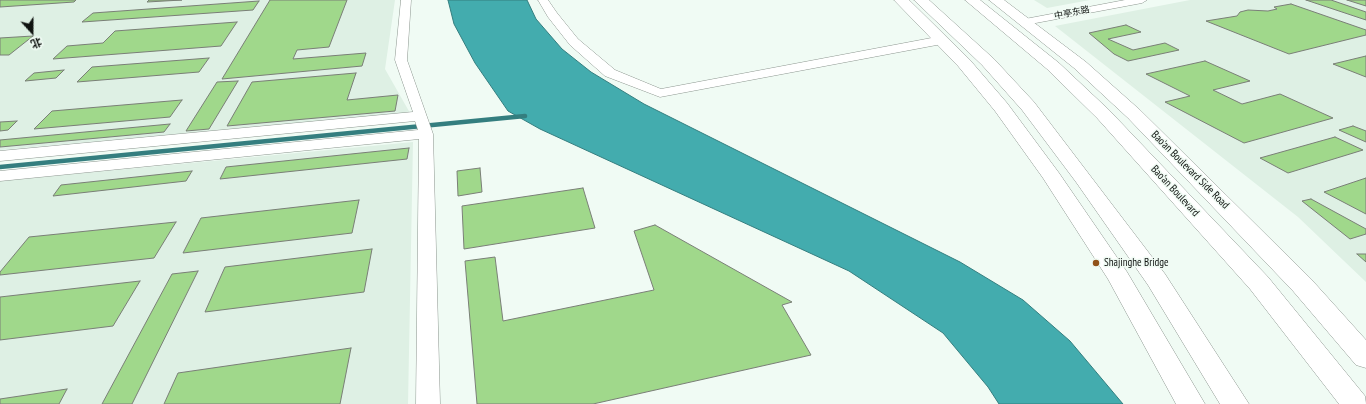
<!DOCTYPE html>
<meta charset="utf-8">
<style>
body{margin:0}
#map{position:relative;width:1366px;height:404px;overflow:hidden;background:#f0fbf4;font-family:"PT Sans Narrow","Noto Sans SC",sans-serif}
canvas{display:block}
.north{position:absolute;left:12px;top:12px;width:40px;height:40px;-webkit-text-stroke:3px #f0fbf4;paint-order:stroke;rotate:159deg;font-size:11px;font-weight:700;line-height:16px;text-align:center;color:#101411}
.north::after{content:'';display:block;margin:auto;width:14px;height:18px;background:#101411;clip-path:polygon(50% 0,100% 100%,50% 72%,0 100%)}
</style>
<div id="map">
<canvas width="1366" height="404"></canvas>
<div class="north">北</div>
</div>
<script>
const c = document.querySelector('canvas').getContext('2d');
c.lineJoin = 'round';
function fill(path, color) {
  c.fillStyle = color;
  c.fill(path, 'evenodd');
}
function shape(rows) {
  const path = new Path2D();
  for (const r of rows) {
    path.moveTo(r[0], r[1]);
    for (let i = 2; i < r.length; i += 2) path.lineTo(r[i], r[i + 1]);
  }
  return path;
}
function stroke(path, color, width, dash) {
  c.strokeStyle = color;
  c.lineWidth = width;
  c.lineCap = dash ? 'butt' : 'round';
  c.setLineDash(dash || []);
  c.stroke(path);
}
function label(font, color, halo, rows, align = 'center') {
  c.font = font + ' "PT Sans Narrow","Noto Sans SC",sans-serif';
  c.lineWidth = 3;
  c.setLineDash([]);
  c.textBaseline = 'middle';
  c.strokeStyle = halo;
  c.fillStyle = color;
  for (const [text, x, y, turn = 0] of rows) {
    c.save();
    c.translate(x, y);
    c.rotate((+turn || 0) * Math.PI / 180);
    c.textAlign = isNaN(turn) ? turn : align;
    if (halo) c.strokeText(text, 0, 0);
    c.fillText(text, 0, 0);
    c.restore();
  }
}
fill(shape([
 [0,0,395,0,385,69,410,113,0,150],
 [1034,0,1090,0,1047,8],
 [1190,0,1366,0,1366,282,1298,217,1055,26],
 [413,142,408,404,0,404,0,181]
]), '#def0e4');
const water = shape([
 [448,0,527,0,536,19,562,49,591,72,644,104,960,262,1023,300,1070,341,1123,404,999,404,988,387,943,333,849,271,540,129,508,111,475,63,454,24,448,0]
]);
fill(water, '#43acae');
stroke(water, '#347e7f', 1);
stroke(shape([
 [0,167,525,116]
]), '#347e7f', 4.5);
const building = shape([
 [0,0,76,0,74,2,0,7,0,0],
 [149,0,182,0,147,2,149,0],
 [270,0,347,0,329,47,297,50,293,59,366,53,362,66,222,79,270,0],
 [1306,0,1331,0,1366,12,1366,20,1306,0],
 [1347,0,1366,0,1366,6,1347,0],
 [259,1,253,10,82,22,93,13,259,1],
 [1291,4,1366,30,1366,35,1289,54,1206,21,1237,16,1240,12,1248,10,1268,11,1277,9,1274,7,1291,4],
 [237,22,221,46,53,59,67,46,103,43,115,31,237,22],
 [1126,25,1141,32,1108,39,1133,50,1165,43,1179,50,1128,61,1114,54,1089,33,1126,25],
 [33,36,9,55,0,55,0,38,33,36],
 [1366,56,1366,77,1333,64,1366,56],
 [209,58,199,72,77,82,92,67,209,58],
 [1205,61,1250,81,1213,90,1242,104,1280,94,1333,118,1244,143,1165,102,1190,96,1146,74,1205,61],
 [64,70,56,78,25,81,34,73,64,70],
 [356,73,347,100,398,95,395,111,227,126,252,82,356,73],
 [238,81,209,129,186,131,217,82,238,81],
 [182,100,170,117,34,129,52,111,182,100],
 [17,121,8,130,0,131,0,122,17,121],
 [170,124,164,132,0,147,0,140,170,124],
 [1353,126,1366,131,1366,142,1339,130,1353,126],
 [1335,137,1363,150,1288,173,1260,158,1335,137],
 [409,148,407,159,220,179,226,167,409,148],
 [480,168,482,192,458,196,457,171,480,168],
 [192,171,186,181,53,196,61,185,192,171],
 [1366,178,1366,214,1324,192,1366,178],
 [583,188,595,228,464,249,462,206,583,188],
 [1311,199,1366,229,1366,234,1350,239,1302,201,1311,199],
 [359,200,352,233,183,253,201,218,359,200],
 [176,222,154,258,0,275,0,272,29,237,176,222],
 [655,225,792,302,782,305,811,355,593,404,477,404,465,261,495,257,503,321,654,290,634,231,655,225],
 [372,249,364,292,205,312,225,267,372,249],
 [1357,254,1366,254,1366,262,1357,254],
 [198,271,132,404,102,404,172,274,198,271],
 [140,281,113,326,0,340,0,297,140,281],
 [351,348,340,404,164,404,178,373,351,348],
 [67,389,59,404,0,404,0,399,67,389]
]);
fill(building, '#a0d88b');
stroke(building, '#7a7f77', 1);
const minor = shape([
 [401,0,411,0,407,60,433,134,440,404,416,404,419,139,0,181,0,171,418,130,415,121,0,161,0,151,413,112,395,60,401,0],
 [538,0,548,0,557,13,578,39,615,70,661,89,942,36,946,37,948,40,946,43,942,44,660,97,605,76,570,45,548,17,538,0],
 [1125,0,1147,0,1142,3,1025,25,1021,24,1019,22,1021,20,1025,19,1125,0]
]);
const major = shape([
 [894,0,909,0,970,60,1007,103,1059,173,1127,272,1205,404,1176,404,1108,279,1043,178,995,111,958,66,894,0],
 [914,0,929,0,994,59,1034,102,1165,274,1249,404,1220,404,1148,285,1076,182,1022,110,982,65,914,0],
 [965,0,980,0,1059,63,1109,110,1268,277,1365,396,1366,404,1339,404,1250,289,1097,118,1047,69,965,0],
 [989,0,1004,0,1086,62,1140,110,1311,279,1366,340,1366,368,1356,365,1293,291,1128,118,1074,68,989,0]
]);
stroke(minor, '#8c968f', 1);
stroke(major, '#8c968f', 1);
fill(minor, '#fff');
fill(major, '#fff');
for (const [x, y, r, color] of [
 [1096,263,4,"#915219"]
]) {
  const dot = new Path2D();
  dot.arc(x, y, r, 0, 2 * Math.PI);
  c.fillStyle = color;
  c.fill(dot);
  stroke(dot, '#f0fbf4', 1.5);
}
label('9px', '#101411', '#f0fbf4', [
 ["中亭东路",1072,13,-11]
]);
label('11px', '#101411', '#f0fbf4', [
 ["Bao'an Boulevard Side Road",1190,170,45],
 ["Bao'an Boulevard",1175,191,47]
]);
label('11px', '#101411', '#f0fbf4', [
 ["Shajinghe Bridge",1104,263]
], 'left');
</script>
